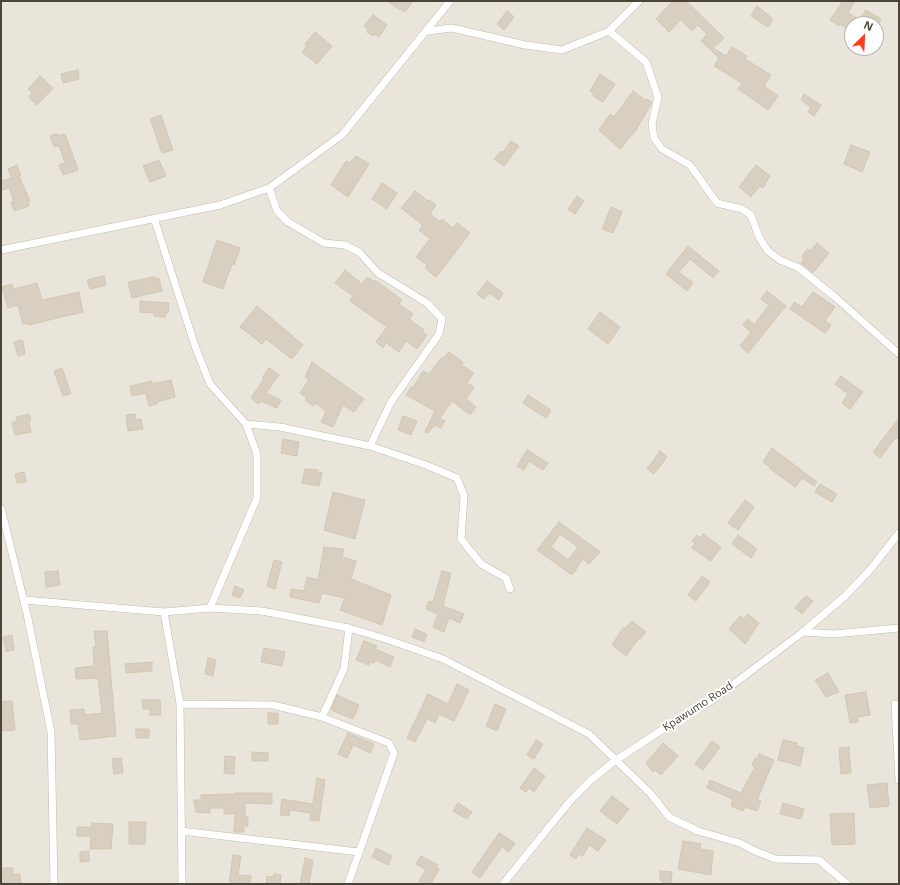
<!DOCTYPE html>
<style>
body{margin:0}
#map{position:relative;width:900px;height:885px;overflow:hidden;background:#f6f3ec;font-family:"Open Sans",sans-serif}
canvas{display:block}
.frame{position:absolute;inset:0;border:2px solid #4b4439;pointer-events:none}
.north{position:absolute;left:844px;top:16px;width:40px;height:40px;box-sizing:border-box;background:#fff;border:1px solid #b7b4b0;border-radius:50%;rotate:24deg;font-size:11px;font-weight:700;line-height:16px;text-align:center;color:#4b4439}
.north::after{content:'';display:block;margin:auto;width:14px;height:18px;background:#fc3f1d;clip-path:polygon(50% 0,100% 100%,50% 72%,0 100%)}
</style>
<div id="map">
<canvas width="900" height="885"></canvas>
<div class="frame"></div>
<div class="north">N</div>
</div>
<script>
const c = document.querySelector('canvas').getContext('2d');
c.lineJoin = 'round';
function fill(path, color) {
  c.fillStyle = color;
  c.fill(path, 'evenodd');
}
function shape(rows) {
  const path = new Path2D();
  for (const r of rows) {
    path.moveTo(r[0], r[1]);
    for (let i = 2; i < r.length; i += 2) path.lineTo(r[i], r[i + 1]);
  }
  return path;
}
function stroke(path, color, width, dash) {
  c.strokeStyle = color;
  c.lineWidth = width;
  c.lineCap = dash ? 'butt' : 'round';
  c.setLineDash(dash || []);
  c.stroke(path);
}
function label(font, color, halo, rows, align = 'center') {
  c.font = font + ' "Open Sans",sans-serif';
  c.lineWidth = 4;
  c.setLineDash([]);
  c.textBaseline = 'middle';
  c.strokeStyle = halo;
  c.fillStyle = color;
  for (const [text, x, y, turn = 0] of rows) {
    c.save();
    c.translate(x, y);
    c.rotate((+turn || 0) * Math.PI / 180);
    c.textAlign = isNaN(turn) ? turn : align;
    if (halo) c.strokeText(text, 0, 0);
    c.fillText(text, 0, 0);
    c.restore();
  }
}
fill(shape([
 [1,1,899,1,899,884,1,884],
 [852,24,876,24,876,48,852,48]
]), '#eae5da');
const building = shape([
 [387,1,413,1,405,12,401,9,400,10,387,1],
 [673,1,686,1,724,38,713,48,726,56,732,47,747,56,745,59,771,75,764,86,778,96,768,110,738,89,742,83,714,66,719,58,701,41,707,34,698,25,692,31,681,20,669,32,656,19,673,1],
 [843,1,855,1,848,12,857,19,849,30,840,24,839,26,830,20,843,1],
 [757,6,773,19,768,27,751,16,757,6],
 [866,10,881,19,878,24,865,24,859,20,866,10],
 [507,11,514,17,504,30,497,24,507,11],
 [373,15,387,25,379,37,375,34,373,36,367,32,368,29,364,26,373,15],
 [315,32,332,46,317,64,302,52,307,46,305,44,315,32],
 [78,70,79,79,63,83,61,74,78,70],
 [600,74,615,84,603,102,593,96,594,94,590,91,600,74],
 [40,76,53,88,37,105,30,99,29,96,32,93,28,89,40,76],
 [633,91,645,100,647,99,652,102,636,130,620,149,599,130,610,114,614,117,633,91],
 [804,94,821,105,814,116,808,112,811,107,801,100,804,94],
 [161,115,173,150,162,153,150,119,161,115],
 [57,134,58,136,65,134,78,170,63,175,59,165,65,163,59,146,54,147,50,136,57,134],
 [511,141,519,146,504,166,494,159,501,151,503,152,511,141],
 [851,145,870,152,862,172,844,164,851,145],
 [356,156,369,164,348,197,331,185,346,161,349,163,356,156],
 [159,160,166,176,150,182,143,166,159,160],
 [17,165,21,175,19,176,30,201,28,202,29,206,14,211,11,202,14,201,9,188,2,190,1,181,12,178,8,169,17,165],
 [756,165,770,176,763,188,760,186,751,197,739,187,756,165],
 [382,183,397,193,387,209,372,199,382,183],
 [415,191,428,201,429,200,436,205,430,214,440,222,442,219,453,228,457,223,470,233,436,277,425,268,427,265,416,257,430,239,419,230,423,225,401,208,415,191],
 [577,196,584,201,575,214,568,209,577,196],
 [611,207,622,212,613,233,602,229,611,207],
 [217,240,240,248,234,265,232,264,223,289,203,282,217,240],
 [817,243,829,253,813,273,801,263,804,259,802,257,807,249,810,251,817,243],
 [688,246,719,271,713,278,690,259,679,272,693,283,687,291,666,274,688,246],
 [345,270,362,284,367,277,374,281,375,280,402,300,399,304,413,314,409,319,424,330,423,332,427,335,417,349,406,341,399,352,386,343,383,348,376,342,387,327,350,301,353,296,335,283,345,270],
 [104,276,106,285,90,289,87,280,104,276],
 [154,277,154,279,159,278,162,291,132,298,128,282,154,277],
 [487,281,503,293,499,300,489,293,484,299,477,294,487,281],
 [37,283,42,300,79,292,83,312,28,325,28,323,23,324,18,305,8,308,2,287,12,284,13,289,37,283],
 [767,291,786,306,748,353,740,346,751,332,743,325,748,319,754,325,769,305,761,299,767,291],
 [813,292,835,307,825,321,831,325,825,333,790,309,794,302,802,307,813,292],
 [140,301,169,303,168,313,166,312,165,317,154,316,154,313,140,312,140,301],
 [257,306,303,345,292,359,266,339,262,344,240,327,257,306],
 [600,312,620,327,608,344,588,329,600,312],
 [21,340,23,341,25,354,18,356,14,342,21,340],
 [449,352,463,362,461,365,474,373,467,383,474,387,466,399,476,407,470,415,452,401,440,418,445,421,441,428,435,425,428,433,425,432,435,411,406,395,411,387,413,388,423,371,429,374,441,358,442,359,449,352],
 [312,362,364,399,354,412,343,405,333,427,321,422,326,411,315,403,313,406,305,400,307,398,300,393,309,380,305,377,312,362],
 [62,368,71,394,63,396,54,371,62,368],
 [269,368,279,375,266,393,281,400,277,408,261,401,258,404,251,398,264,379,262,378,269,368],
 [841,376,863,392,850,409,842,403,848,394,835,384,841,376],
 [171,380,175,397,157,402,157,404,149,406,146,393,132,396,130,386,152,381,152,384,171,380],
 [528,395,551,410,546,418,523,403,528,395],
 [29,414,31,420,29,421,31,432,15,435,12,423,17,421,16,417,29,414],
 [135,414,136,420,141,419,143,429,128,431,126,415,135,414],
 [403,416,417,421,411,435,398,430,403,416],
 [899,418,899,440,896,437,880,458,873,452,899,418],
 [283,439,299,442,297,456,281,453,283,439],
 [772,448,817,482,814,486,802,478,795,487,769,468,770,467,763,462,772,448],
 [527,450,548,463,543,470,529,461,524,470,517,466,527,450],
 [660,451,667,457,654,474,647,469,660,451],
 [305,469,318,470,317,472,322,473,319,486,302,483,305,469],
 [24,472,26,482,17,483,15,474,24,472],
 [820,484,837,494,832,502,815,492,820,484],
 [333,492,365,500,355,539,324,530,333,492],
 [745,500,754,507,738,530,728,523,745,500],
 [559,522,600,552,589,564,583,559,572,575,537,550,559,522],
 [560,534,578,547,568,560,551,547,560,534],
 [703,534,721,547,711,561,692,548,695,543,692,541,697,535,700,538,703,534],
 [738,535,757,549,751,558,732,544,738,535],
 [324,547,344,549,342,557,356,561,351,579,391,595,382,625,340,610,345,598,322,593,319,603,290,597,291,589,304,591,307,577,318,580,324,547],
 [274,560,282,562,275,589,267,586,274,560],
 [58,571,60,585,46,587,45,572,58,571],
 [442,571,451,573,443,606,464,614,460,623,449,618,444,632,433,627,438,614,426,609,429,601,433,602,442,571],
 [702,576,710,582,696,601,688,595,702,576],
 [235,586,244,590,240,598,232,595,235,586],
 [806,596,813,601,802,614,795,608,806,596],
 [748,614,759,623,745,644,729,629,740,616,744,619,748,614],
 [632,621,646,632,640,639,639,638,626,656,612,645,623,628,625,629,632,621],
 [415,629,427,634,424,642,412,637,415,629],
 [94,631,107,631,116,736,80,740,78,724,71,724,70,710,84,709,84,715,102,713,98,678,76,679,75,668,94,666,93,647,96,647,94,631],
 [12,635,14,650,6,652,3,637,12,635],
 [364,641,377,646,375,649,394,657,390,667,375,660,374,663,370,662,369,665,356,660,364,641],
 [264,648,285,652,282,666,261,662,264,648],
 [208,658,216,660,213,676,205,674,208,658],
 [152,662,152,671,126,673,125,664,152,662],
 [828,673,839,692,826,697,815,680,828,673],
 [457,684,469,690,454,721,439,714,435,723,427,719,415,742,407,738,428,694,448,704,457,684],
 [866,692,870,715,857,717,858,722,850,723,845,695,866,692],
 [337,695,359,705,353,719,331,710,337,695],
 [142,700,160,700,161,715,150,715,150,709,143,709,142,700],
 [12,701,15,730,2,731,1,702,12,701],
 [495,704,506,709,497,731,486,726,495,704],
 [268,713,278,713,278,724,268,724,268,713],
 [136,729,149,729,149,738,136,738,136,729],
 [348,733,374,744,370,753,353,745,347,758,338,754,348,733],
 [536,740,543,744,534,759,527,755,536,740],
 [783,740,797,743,796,746,804,748,800,766,778,760,783,740],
 [712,741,720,747,703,770,695,764,712,741],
 [663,743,678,756,661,775,655,770,653,772,646,763,663,743],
 [849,747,851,773,841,774,839,748,849,747],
 [252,752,268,753,268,761,252,761,252,752],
 [759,754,774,760,757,800,761,801,757,811,745,807,743,811,731,806,733,799,707,788,710,780,741,793,755,767,752,765,755,758,757,759,759,754],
 [225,756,235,757,234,774,224,773,225,756],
 [121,758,123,773,114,774,112,759,121,758],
 [534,768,545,776,534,792,529,788,526,792,520,788,534,768],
 [317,778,325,780,319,821,310,820,311,813,290,810,289,816,280,815,282,799,313,804,317,778],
 [887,783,889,806,870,808,867,785,887,783],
 [235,793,272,793,272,804,245,803,245,817,248,817,248,826,244,826,244,832,234,832,235,814,224,814,224,808,210,808,210,813,196,812,194,800,201,800,201,795,235,794,235,793],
 [612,796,629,809,617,824,600,811,612,796],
 [458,803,472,812,467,819,453,811,458,803],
 [783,803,804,809,801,819,780,814,783,803],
 [854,813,855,844,832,845,830,814,854,813],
 [129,822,146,822,145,844,129,844,129,822],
 [92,823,113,824,111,849,90,849,91,836,77,836,77,827,92,827,92,823],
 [587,828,606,840,598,851,589,845,583,856,578,854,576,859,570,855,587,828],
 [499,833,515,843,509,852,502,847,480,878,472,872,499,833],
 [683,841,701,844,700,849,713,851,711,875,678,869,683,841],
 [376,848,392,856,388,865,372,857,376,848],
 [89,851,89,861,80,862,80,852,89,851],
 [233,855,241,856,238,875,251,876,250,884,229,884,233,855],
 [421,856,438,865,436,868,439,869,431,884,424,884,419,881,426,870,416,864,421,856],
 [305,858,313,860,309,884,300,884,305,858],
 [1,868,13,868,13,874,20,874,21,884,1,884,1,868],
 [660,871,672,872,671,884,662,884,663,881,660,881,660,871],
 [274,874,281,875,280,884,266,884,267,876,273,877,274,874]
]);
fill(building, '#d8cfc1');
stroke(building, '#d3c7b4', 1);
const street = shape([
 [428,31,452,28,525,45,562,50,609,31,639,1],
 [609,31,646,62,658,97,652,124,654,138,662,149,690,165,717,203,742,209,751,215,759,237,768,251,780,260,799,268,835,297,899,354],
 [269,188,277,211,288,222,324,243,345,245,359,252,378,273,427,303,442,319,439,334,391,402,370,446],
 [154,218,195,346,210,384,246,424,257,454,257,498,210,608],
 [1,250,220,205,269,188,342,135,450,1],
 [246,424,280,427,370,446,426,465,457,478,464,496,461,539,481,564,506,578,510,589],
 [1,508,27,614,51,732,54,884],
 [24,600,164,612,210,608,262,611,349,628,389,640,443,659,589,734,650,793,669,817,698,831,740,843,753,850,775,859,819,860,847,884],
 [164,612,180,704,182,884],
 [803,632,834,634,899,628],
 [180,704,273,705,322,717,389,743,394,753,348,884],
 [895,704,899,780],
 [322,717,344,669,349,628],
 [181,831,359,852],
 [503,884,570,801,591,780,616,760,677,720,711,701,803,632,845,596,869,571,899,533]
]);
stroke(street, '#c2bbae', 8);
stroke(street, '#fff', 7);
label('11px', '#4b4439', '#fff', [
 ["Kpawumo Road",698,707,-33]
]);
</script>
